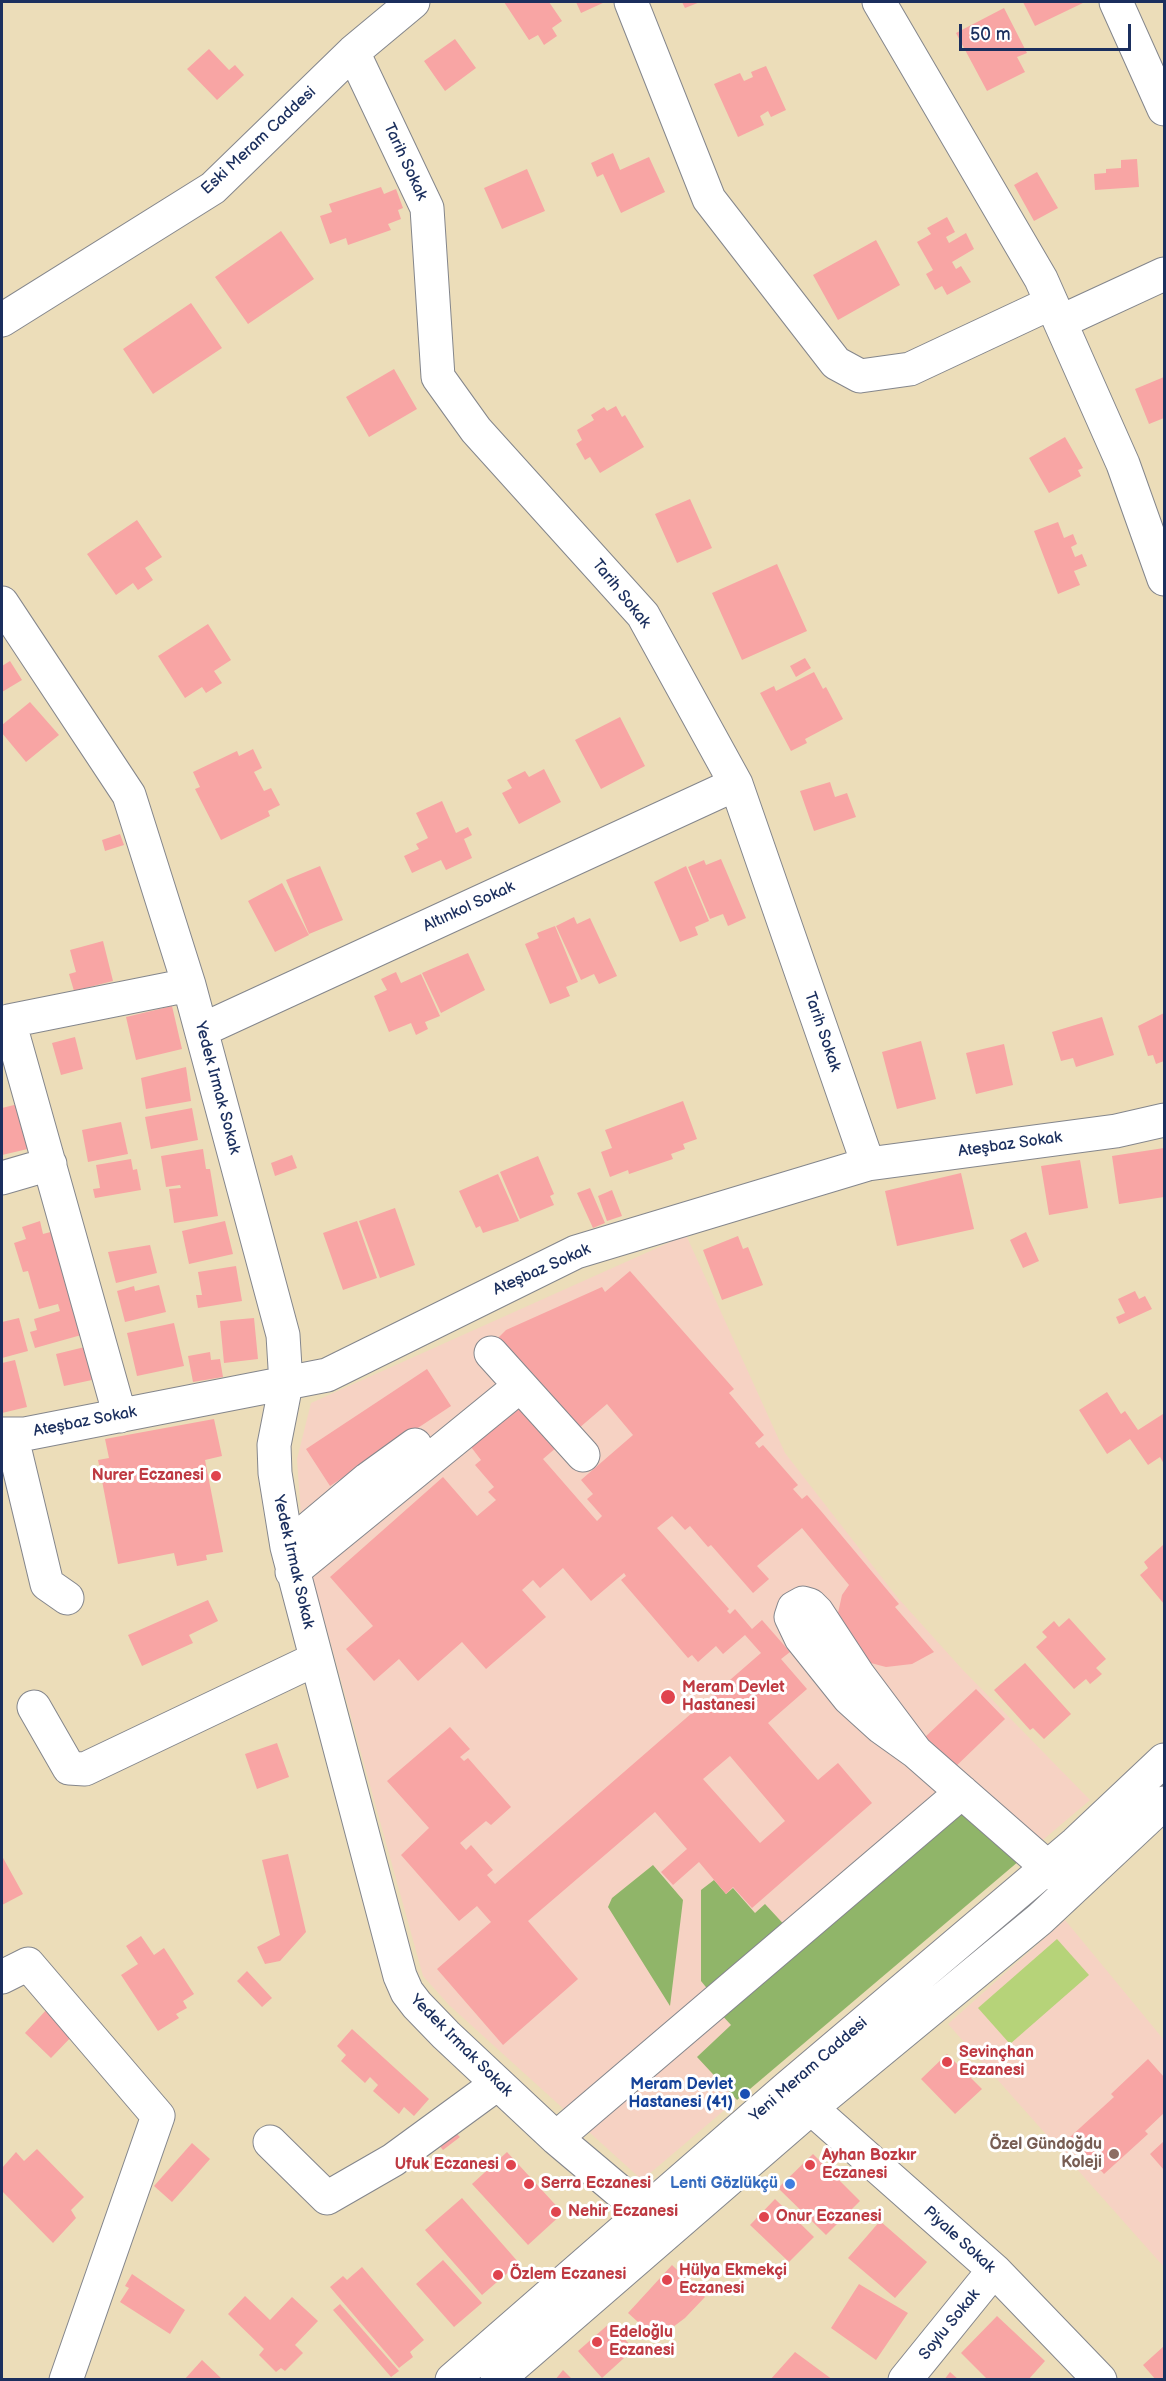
<!DOCTYPE html>
<meta charset="utf-8">
<style>
body{margin:0}
#map{position:relative;width:1166px;height:2381px;overflow:hidden;background:#ecddb9;font-family:"Balsamiq Sans",sans-serif}
canvas{display:block}
.frame{position:absolute;inset:0;border:3px solid #1b2f5e;pointer-events:none}
.scale{position:absolute;left:959px;top:24px;width:172px;height:27px;box-sizing:border-box;border:3px solid #1b2f5e;border-top:0;padding-left:8px;font-size:18px;line-height:21px;white-space:nowrap;color:#1b2f5e;-webkit-text-stroke:4px #fff;paint-order:stroke}
</style>
<div id="map">
<canvas width="1166" height="2381"></canvas>
<div class="frame"></div>
<div class="scale">50 m</div>
</div>
<script>
const c = document.querySelector('canvas').getContext('2d');
c.lineJoin = 'round';
function fill(path, color) {
  c.fillStyle = color;
  c.fill(path, 'evenodd');
}
function shape(rows) {
  const path = new Path2D();
  for (const r of rows) {
    path.moveTo(r[0], r[1]);
    for (let i = 2; i < r.length; i += 2) path.lineTo(r[i], r[i + 1]);
  }
  return path;
}
function stroke(path, color, width, dash) {
  c.strokeStyle = color;
  c.lineWidth = width;
  c.lineCap = dash ? 'butt' : 'round';
  c.setLineDash(dash || []);
  c.stroke(path);
}
function label(font, color, halo, rows, align = 'center') {
  c.font = font + ' "Balsamiq Sans",sans-serif';
  c.lineWidth = 6;
  c.setLineDash([]);
  c.textBaseline = 'middle';
  c.strokeStyle = halo;
  c.fillStyle = color;
  for (const [text, x, y, turn = 0] of rows) {
    c.save();
    c.translate(x, y);
    c.rotate((+turn || 0) * Math.PI / 180);
    c.textAlign = isNaN(turn) ? turn : align;
    if (halo) c.strokeText(text, 0, 0);
    c.fillText(text, 0, 0);
    c.restore();
  }
}
fill(shape([
 [686,1235,785,1453,897,1597,962,1669,1090,1800,642,2180,449,2005,423,1976,303,1544,297,1459,311,1403],
 [1065,1920,1164,2040,1164,2267,948,2024]
]), '#f6d2c3');
fill(shape([
 [1057,1939,1089,1975,1010,2044,978,2008]
]), '#b6d379');
fill(shape([
 [961,1804,1019,1861,737,2100,697,2057,731,2025,720,2013],
 [653,1865,683,1900,670,2006,608,1907,612,1898],
 [714,1880,726,1894,733,1888,755,1913,765,1904,790,1931,714,1997,701,1981,701,1890]
]), '#90b569');
fill(shape([
 [504,2,549,2,562,21,552,28,557,36,544,45,538,35,529,40],
 [576,2,605,2,581,13],
 [682,2,700,2,685,8],
 [1023,2,1085,2,1035,26],
 [1004,8,1027,53,1017,57,1025,72,987,91,956,33],
 [455,39,476,68,445,91,424,61],
 [209,49,229,70,235,65,244,75,217,100,187,69],
 [766,66,786,110,771,117,768,111,760,116,764,125,738,137,714,84,740,73,744,81,753,77,751,72],
 [613,153,620,170,649,157,665,192,621,213,603,174,597,177,591,163],
 [1137,159,1139,187,1095,190,1094,174,1106,173,1106,169,1121,168,1121,160],
 [527,169,545,211,502,229,484,188],
 [1037,172,1058,208,1034,221,1014,185],
 [381,187,384,194,396,189,403,208,398,210,401,219,388,224,391,230,348,245,346,238,330,244,320,216,332,212,329,204],
 [947,217,955,232,946,237,949,243,966,233,974,249,952,262,956,269,961,266,971,282,947,295,942,286,935,290,926,274,933,270,917,242,931,234,927,228],
 [281,231,314,279,248,324,215,277],
 [876,240,900,285,838,320,813,275],
 [191,303,222,348,153,394,123,349],
 [394,369,417,409,369,437,346,397],
 [1164,377,1164,418,1149,424,1135,389],
 [616,406,622,417,625,415,644,447,600,473,590,457,585,460,576,444,582,440,577,430,594,420,591,415,604,407,607,411],
 [1065,437,1083,468,1078,470,1081,476,1049,493,1029,458],
 [690,499,712,548,677,563,655,514],
 [137,520,162,557,145,568,153,580,138,590,133,583,116,595,87,554],
 [1058,522,1064,538,1073,534,1077,544,1071,547,1075,557,1082,554,1087,566,1074,571,1080,585,1058,594,1034,531],
 [777,564,807,631,742,660,712,593],
 [208,624,231,660,214,671,222,683,206,693,202,687,185,698,158,656],
 [805,658,811,668,796,677,790,666],
 [10,661,22,680,2,692,2,666],
 [814,672,823,689,826,687,843,719,805,739,807,743,791,751,760,693,774,686,776,691],
 [30,702,59,735,26,762,2,733,2,725],
 [620,717,645,766,601,789,575,740],
 [253,749,262,768,254,772,264,791,271,788,280,805,268,811,270,816,221,840,195,789,200,787,193,772,237,751,239,756],
 [544,769,561,802,519,824,502,793,512,788,507,780,525,771,529,777],
 [830,782,835,797,847,793,856,817,814,831,800,791],
 [442,801,456,833,468,827,472,835,464,839,472,858,446,870,441,860,412,873,404,856,419,849,416,844,428,838,416,813],
 [120,834,124,845,105,851,102,840],
 [721,859,746,918,728,926,723,914,710,919,688,867,704,860,706,865],
 [320,866,343,920,309,934,286,880],
 [686,866,709,921,695,927,698,935,680,942,654,882],
 [282,883,309,935,275,952,248,901],
 [574,917,577,924,590,918,617,976,599,984,594,974,581,980,556,926],
 [555,926,578,982,566,987,570,996,550,1004,525,944,539,938,537,933],
 [103,941,113,981,74,991,69,974,76,972,70,950],
 [468,953,485,990,441,1013,422,973],
 [396,972,401,983,421,974,440,1016,425,1022,428,1029,416,1035,411,1023,389,1032,374,996,387,990,381,979],
 [172,1006,182,1049,136,1060,126,1017],
 [1164,1013,1164,1061,1156,1064,1153,1055,1148,1056,1138,1026],
 [1102,1017,1114,1055,1076,1067,1073,1058,1061,1061,1052,1032],
 [75,1037,83,1069,61,1075,52,1043],
 [921,1041,936,1099,897,1109,882,1052],
 [1004,1044,1013,1085,976,1094,966,1053],
 [186,1067,191,1101,146,1109,141,1078],
 [683,1101,697,1139,683,1144,685,1149,671,1154,673,1159,629,1174,628,1170,610,1177,601,1152,612,1148,605,1130],
 [22,1103,32,1148,2,1155,2,1108],
 [192,1108,198,1140,151,1149,145,1117],
 [121,1122,128,1154,88,1162,82,1130],
 [1164,1148,1164,1197,1119,1204,1112,1156],
 [203,1149,206,1169,210,1169,218,1216,174,1223,169,1189,181,1188,180,1185,166,1187,161,1156],
 [292,1155,297,1168,275,1176,271,1163],
 [538,1156,554,1194,550,1196,554,1205,520,1219,500,1172],
 [131,1159,133,1170,137,1169,141,1190,95,1198,93,1189,100,1188,96,1165],
 [1080,1160,1088,1208,1049,1215,1041,1166],
 [961,1173,974,1229,897,1246,885,1191],
 [498,1174,519,1221,483,1233,480,1226,476,1228,459,1191],
 [590,1188,605,1223,593,1228,577,1193],
 [612,1190,622,1216,607,1221,598,1196],
 [395,1208,415,1265,380,1278,359,1221],
 [40,1221,43,1234,58,1230,92,1332,35,1348,30,1332,37,1330,34,1319,60,1311,58,1304,39,1309,28,1271,23,1272,14,1243,26,1239,22,1227],
 [225,1221,233,1254,189,1264,182,1231],
 [357,1221,377,1278,343,1290,323,1233],
 [1026,1232,1039,1261,1023,1268,1010,1240],
 [738,1236,743,1249,748,1247,763,1285,722,1300,703,1250],
 [150,1245,157,1273,116,1283,108,1252],
 [236,1266,242,1301,198,1308,196,1295,202,1295,198,1272],
 [630,1271,734,1389,729,1393,764,1435,755,1443,759,1448,763,1445,798,1485,793,1489,802,1499,807,1495,821,1511,899,1604,895,1607,934,1652,912,1664,886,1667,867,1662,848,1648,856,1641,840,1621,838,1613,842,1595,849,1585,802,1528,757,1566,769,1579,753,1593,711,1545,708,1547,690,1526,685,1530,672,1516,657,1528,729,1609,727,1611,730,1614,735,1609,752,1629,762,1620,790,1652,781,1659,807,1689,768,1723,818,1780,838,1763,872,1803,752,1908,733,1887,726,1894,699,1862,673,1885,661,1872,687,1849,655,1812,528,1921,578,1979,503,2045,437,1969,491,1922,477,1906,459,1921,401,1855,429,1828,387,1781,450,1727,470,1749,460,1757,464,1761,468,1758,511,1807,491,1825,486,1821,460,1843,466,1850,471,1845,493,1870,487,1875,495,1884,761,1653,745,1635,723,1654,716,1646,698,1662,692,1655,688,1658,621,1580,626,1576,624,1573,591,1601,563,1568,540,1588,533,1580,522,1590,546,1617,486,1669,462,1642,418,1681,399,1659,374,1681,346,1649,373,1626,330,1577,443,1477,477,1516,496,1500,488,1492,494,1487,475,1465,481,1460,468,1443,538,1383,498,1338,506,1330,602,1287,605,1292],
 [607,1404,633,1435,581,1480,593,1494,587,1499,602,1516,597,1521,543,1459],
 [730,1756,785,1821,760,1843,703,1779],
 [159,1285,166,1312,125,1322,117,1291,134,1286,135,1291],
 [1135,1291,1139,1299,1145,1296,1152,1309,1119,1324,1116,1317,1125,1313,1118,1299],
 [19,1318,28,1351,2,1358,2,1322],
 [254,1318,258,1359,224,1363,220,1321],
 [174,1323,184,1366,137,1376,127,1333],
 [93,1345,89,1367,92,1380,64,1386,56,1354],
 [210,1352,211,1360,220,1359,223,1377,193,1382,188,1356],
 [15,1360,27,1407,2,1413,2,1363],
 [427,1369,451,1406,330,1486,306,1449],
 [1107,1392,1121,1414,1125,1411,1138,1430,1163,1414,1164,1464,1160,1457,1148,1465,1130,1439,1107,1454,1079,1410],
 [214,1419,222,1456,205,1460,223,1552,206,1555,207,1560,177,1566,174,1553,118,1564,98,1460,109,1458,105,1439],
 [1163,1545,1164,1546,1164,1604,1140,1575,1148,1568,1144,1562],
 [208,1600,218,1621,189,1635,193,1643,142,1666,128,1635],
 [1069,1618,1106,1659,1096,1668,1102,1674,1090,1684,1086,1679,1074,1689,1036,1647,1047,1637,1042,1632,1054,1621,1059,1627],
 [1025,1663,1071,1714,1044,1739,1033,1728,1030,1730,994,1690],
 [976,1689,1005,1719,952,1770,923,1739],
 [277,1743,289,1777,257,1789,245,1754],
 [288,1854,306,1932,280,1961,265,1964,257,1947,280,1935,262,1860],
 [2,1856,23,1894,2,1905],
 [141,1936,154,1955,164,1948,194,1994,183,2001,187,2008,176,2014,179,2018,158,2031,121,1975,138,1964,126,1946],
 [247,1971,272,1998,262,2007,237,1981],
 [48,2008,75,2033,51,2058,25,2033],
 [352,2029,429,2099,414,2116,404,2107,399,2114,373,2091,378,2085,370,2077,365,2083,341,2061,346,2055,337,2046],
 [947,2054,982,2089,955,2114,921,2079],
 [1148,2059,1164,2077,1164,2113,1145,2131,1148,2134,1104,2174,1070,2137,1114,2097,1111,2094],
 [453,2130,460,2137,443,2150,437,2143],
 [1164,2141,1164,2170,1150,2154],
 [192,2143,210,2159,172,2202,154,2186],
 [37,2149,84,2197,71,2210,76,2218,53,2243,2,2191,2,2168,16,2152,24,2161],
 [507,2152,563,2213,528,2245,472,2184],
 [813,2154,860,2201,826,2235,778,2188],
 [462,2198,519,2263,482,2295,425,2230],
 [775,2199,814,2237,789,2262,750,2225],
 [880,2221,927,2262,895,2298,848,2258],
 [443,2260,482,2303,454,2327,416,2284],
 [672,2265,705,2297,685,2318,657,2339,628,2313],
 [362,2267,424,2340,410,2352,413,2357,399,2368,330,2287,343,2276,347,2280],
 [132,2274,185,2310,170,2334,120,2302,129,2288,125,2286],
 [859,2284,908,2313,876,2360,831,2328],
 [245,2296,270,2320,292,2297,318,2321,295,2345,303,2353,285,2371,281,2368,276,2372,259,2355,264,2349,228,2314],
 [340,2304,399,2371,391,2377,333,2310],
 [997,2316,1045,2361,1028,2380,988,2380,961,2353],
 [610,2323,634,2349,602,2378,578,2351],
 [1164,2346,1164,2380,1156,2380,1143,2365],
 [795,2352,833,2380,770,2380],
 [202,2360,223,2380,184,2380],
 [563,2370,573,2380,555,2380],
 [950,2372,959,2380,944,2380]
]), '#f8a5a4');
const minor = shape([
 [631,2,709,199,836,363,860,376,910,369,1051,303],
 [879,2,1041,279,1123,464,1164,579],
 [1116,2,1164,109],
 [353,52,427,208,438,377,476,430,643,615,736,784,868,1164],
 [2,320,213,188,353,52,413,2],
 [1060,322,1164,274],
 [2,603,129,795,189,985,283,1335,286,1384,274,1445,275,1473,287,1547,400,1976,407,1992,417,2005,446,2035,556,2138,645,2213],
 [202,1030,736,784],
 [2,1178,50,1164],
 [491,1353,583,1455],
 [120,1416,9,1021,189,985],
 [2,1434,25,1434,327,1375,576,1252,868,1164,1116,1131,1164,1120],
 [11,1434,47,1584,67,1598],
 [287,1547,368,1479,415,1445],
 [292,1572,520,1386],
 [34,1707,69,1768,85,1769,316,1659],
 [916,1752,859,1676,817,1612,810,1605,803,1603,794,1608,791,1617,801,1638,849,1698,881,1727,916,1752,1069,1886],
 [2,1977,28,1964,158,2116,66,2380],
 [811,2108,994,2270,1100,2380],
 [556,2138,962,1792],
 [270,2142,327,2198,393,2160,497,2084],
 [905,2380,994,2270]
]);
const major = shape([
 [452,2380,787,2088,1076,1843,1164,1760],
 [497,2380,811,2108,1040,1919,1164,1803]
]);
stroke(minor, '#84868c', 35);
stroke(major, '#84868c', 35);
stroke(minor, '#fff', 33);
stroke(major, '#fff', 33);
for (const [x, y, r, color] of [
 [216,1476,6,"#e0444e"],
 [668,1697,8,"#e0444e"],
 [947,2062,6,"#e0444e"],
 [745,2094,6,"#1a4fb4"],
 [1114,2154,6,"#8d6e63"],
 [511,2165,6,"#e0444e"],
 [810,2165,6,"#e0444e"],
 [529,2184,6,"#e0444e"],
 [790,2184,6,"#3f7fe0"],
 [556,2212,6,"#e0444e"],
 [764,2217,6,"#e0444e"],
 [498,2275,6,"#e0444e"],
 [667,2280,6,"#e0444e"],
 [597,2342,6,"#e0444e"]
]) {
  const dot = new Path2D();
  dot.arc(x, y, r, 0, 2 * Math.PI);
  c.fillStyle = color;
  c.fill(dot);
  stroke(dot, '#fff', 2);
}
label('16px', '#1b2f5e', '#fff', [
 ["Eski Meram Caddesi",259,141,-43],
 ["Tarih Sokak",405,162,65],
 ["Tarih Sokak",621,594,51],
 ["Altınkol Sokak",469,907,-25],
 ["Tarih Sokak",822,1032,71],
 ["Yedek Irmak Sokak",217,1088,75],
 ["Ateşbaz Sokak",1010,1145,-8],
 ["Ateşbaz Sokak",542,1270,-24],
 ["Ateşbaz Sokak",85,1422,-11],
 ["Yedek Irmak Sokak",293,1562,77],
 ["Yedek Irmak Sokak",461,2046,45],
 ["Yeni Meram Caddesi",809,2070,-41],
 ["Piyale Sokak",959,2240,42],
 ["Soylu Sokak",950,2325,-51]
]);
label('bold 16px', '#be3a42', '#fff', [
 ["Nurer Eczanesi",204,1476,"right"],
 ["Meram Devlet",682,1688],
 ["Hastanesi",682,1706],
 ["Sevinçhan",959,2053],
 ["Eczanesi",959,2071],
 ["Ayhan Bozkır",822,2156],
 ["Eczanesi",822,2174],
 ["Ufuk Eczanesi",499,2165,"right"],
 ["Serra Eczanesi",541,2184],
 ["Nehir Eczanesi",568,2212],
 ["Onur Eczanesi",776,2217],
 ["Hülya Ekmekçi",679,2271],
 ["Eczanesi",679,2289],
 ["Özlem Eczanesi",510,2275],
 ["Edeloğlu",609,2333],
 ["Eczanesi",609,2351]
], 'left');
label('bold 16px', '#164399', '#fff', [
 ["Meram Devlet",733,2085],
 ["Hastanesi (41)",733,2103]
], 'right');
label('bold 16px', '#785e54', '#fff', [
 ["Özel Gündoğdu",1102,2145],
 ["Koleji",1102,2163]
], 'right');
label('bold 16px', '#366cbe', '#fff', [
 ["Lenti Gözlükçü",778,2184]
], 'right');
</script>
